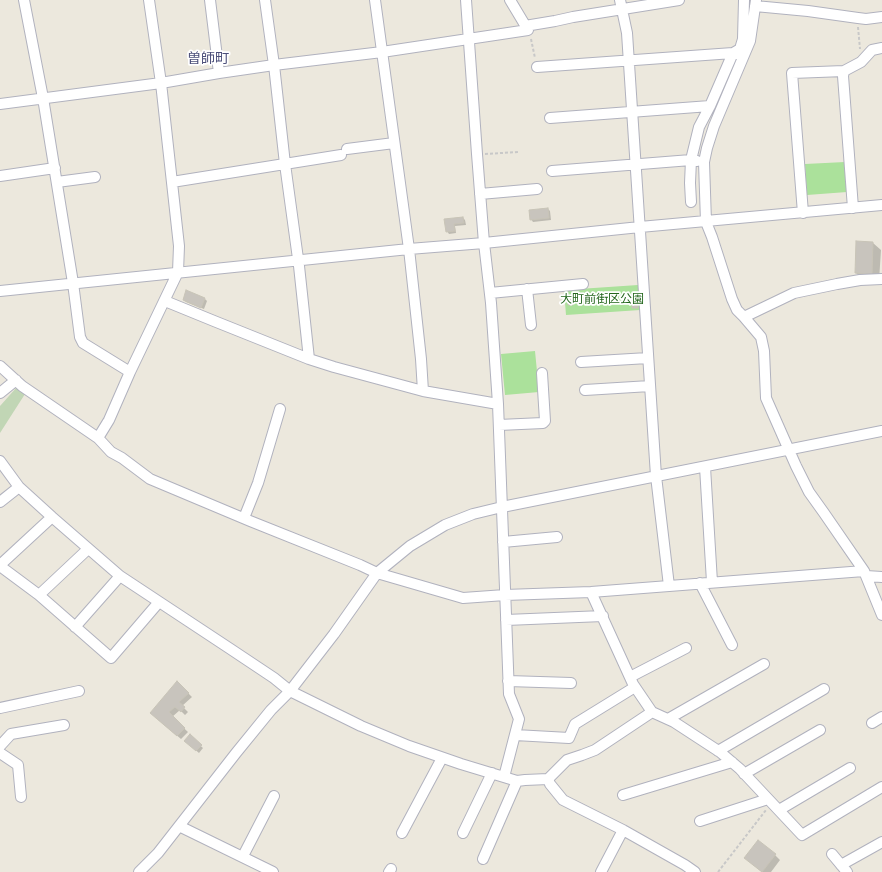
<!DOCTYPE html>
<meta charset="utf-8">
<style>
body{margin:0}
canvas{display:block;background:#ece8dd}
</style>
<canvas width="882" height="872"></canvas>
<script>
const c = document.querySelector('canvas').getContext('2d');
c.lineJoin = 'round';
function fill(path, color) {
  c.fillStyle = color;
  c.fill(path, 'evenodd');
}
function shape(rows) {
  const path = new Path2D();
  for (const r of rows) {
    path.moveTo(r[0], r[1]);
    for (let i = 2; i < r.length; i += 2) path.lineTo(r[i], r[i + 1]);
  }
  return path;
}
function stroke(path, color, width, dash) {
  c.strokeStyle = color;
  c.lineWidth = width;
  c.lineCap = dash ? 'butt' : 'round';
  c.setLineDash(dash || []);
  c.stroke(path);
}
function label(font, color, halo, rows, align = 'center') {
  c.font = font + ' "Nunito Sans","Noto Sans JP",sans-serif';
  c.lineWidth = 3.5;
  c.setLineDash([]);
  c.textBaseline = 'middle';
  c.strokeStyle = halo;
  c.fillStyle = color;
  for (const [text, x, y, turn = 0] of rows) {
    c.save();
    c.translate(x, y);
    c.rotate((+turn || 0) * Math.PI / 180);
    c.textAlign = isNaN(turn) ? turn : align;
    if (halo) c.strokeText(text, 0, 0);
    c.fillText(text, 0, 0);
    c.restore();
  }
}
fill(shape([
 [845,162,847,192,807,195,805,164],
 [638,285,640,310,566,315,564,290],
 [535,351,539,392,505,395,501,354]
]), '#abe19b');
fill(shape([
 [17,387,25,394,0,433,0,406]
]), '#c1d6b5');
fill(shape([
 [548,209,550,211,551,220,533,222,531,219],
 [463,218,465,220,466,225,455,226,456,233,449,234,447,231,445,220],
 [873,243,881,250,879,281,864,280,856,273],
 [205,299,207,301,204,309,186,302,184,300],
 [177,682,192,697,182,706,188,712,185,715,180,710,172,717,188,732,181,739,155,717],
 [190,736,203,748,199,753,185,741],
 [775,855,780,860,771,872,762,872,745,858]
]), '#0003');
const building = shape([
 [548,208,549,218,530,220,529,210,548,208],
 [463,217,464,223,454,224,455,231,446,232,444,219,463,217],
 [856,241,873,242,872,274,855,273,856,241],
 [186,290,205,298,201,308,183,300,186,290],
 [567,296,572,296,573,305,568,305,567,296],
 [637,302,638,308,632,308,632,303,637,302],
 [177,681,189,693,179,702,185,707,181,712,175,707,169,712,185,728,177,736,150,713,177,681],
 [190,734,202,745,196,751,184,741,190,734],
 [758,840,776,854,762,872,744,858,758,840]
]);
fill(building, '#c8c4bd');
stroke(building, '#c8c4b7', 1);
const minor = shape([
 [24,0,43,98,73,283,80,337,83,343,130,372],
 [210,0,219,73],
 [265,0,274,65,285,164,299,266,309,359],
 [375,0,409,249,421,359,423,391],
 [466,0,477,154,484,243,491,303,498,404,509,694,519,719,504,777],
 [620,0,627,33,656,476,669,586],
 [756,0,750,41,714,126,707,148,704,162,706,222,712,237,732,299,737,310,744,317,761,337,764,351,766,398,796,466,809,492,824,513,864,571,882,615],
 [755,6,808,11,858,18,866,19,882,17],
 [525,26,555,21,573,17,679,0],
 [537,67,733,53,738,54],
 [844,71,843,76,853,208],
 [0,104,161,83,219,73,274,65,382,52,528,30,510,0],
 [550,118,710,106],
 [347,149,394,143],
 [552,171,691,160,697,161],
 [0,176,55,168],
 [57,182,95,177],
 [172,182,341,155],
 [480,194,537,189],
 [691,202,690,183,691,160,699,127,710,106,733,53,740,49,743,39,744,0],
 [803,213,792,73,844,71,861,62,872,50,882,48],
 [527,289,531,325],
 [0,291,409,249,484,243,640,227,882,205],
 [490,293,583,284],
 [165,301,214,321,309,359,334,367,423,391,498,404],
 [744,317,794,293,837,284,860,280,882,279],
 [581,362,648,358],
 [0,366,22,386,98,438,111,452,122,458,150,479,250,521,360,565,377,573,463,598,505,595,591,592,864,571],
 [585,390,650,386],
 [0,393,16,380],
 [499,425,543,423,545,421,542,373],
 [98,438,109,420,130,372,178,272,179,246,161,83,149,0],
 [0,461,19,487,52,517,120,576,229,648,274,678,290,691,361,726,409,746,461,764,517,781,525,780,548,779,567,760,582,755,595,750,652,712],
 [705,467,712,582],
 [0,502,19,487],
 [244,518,258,483,280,409],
 [503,542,557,537],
 [88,549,39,595,111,658,159,602],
 [0,565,52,517],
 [0,566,39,595],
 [866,576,882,577],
 [700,583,732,645],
 [591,592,633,684,652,712,674,722,720,752,740,769,802,835,882,787],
 [506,620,603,616],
 [75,627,120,576],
 [630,677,686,648],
 [508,681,571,683],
 [0,708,79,691],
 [668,719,764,664],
 [872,723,882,717],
 [515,735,569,738,575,724,635,687],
 [0,746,11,734,64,725],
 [718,751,824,689],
 [0,753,18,765,21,797],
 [744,774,820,730],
 [548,779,550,784,563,800,623,830,685,865,695,872],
 [623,795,732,762],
 [779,810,850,768],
 [700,821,768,799],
 [179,826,273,872],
 [402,833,442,758],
 [463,833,492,773],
 [832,854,847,872],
 [243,856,274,796],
 [483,859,517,781],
 [841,865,882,842],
 [139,872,158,853,236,753,271,710,290,691,334,634,377,573,410,546,445,525,473,514,502,507,882,431],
 [389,872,391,869],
 [601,872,623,830]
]);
stroke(minor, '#b1b2be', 12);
stroke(shape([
 [858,27,860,49],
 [531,39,535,58],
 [485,154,518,152],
 [718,872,766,810]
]), '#c8c8c8', 2, [3, 2]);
stroke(minor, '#fff', 10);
label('12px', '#23661c', '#fff', [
 ["大町前街区公園",602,300]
]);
label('14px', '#4c4f7a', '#fff', [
 ["曽師町",208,60]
]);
</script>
